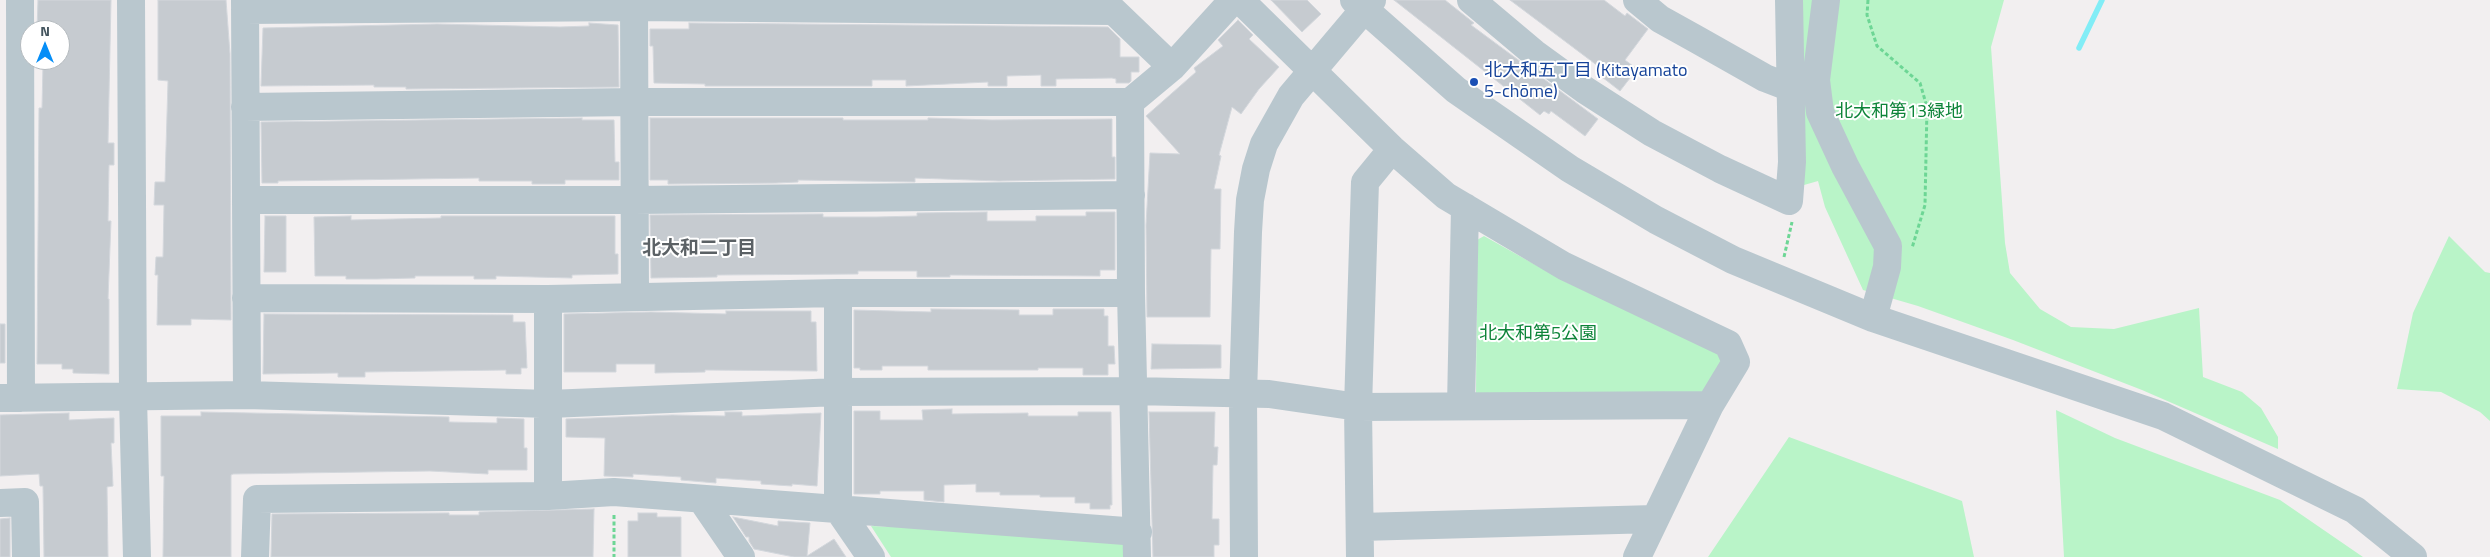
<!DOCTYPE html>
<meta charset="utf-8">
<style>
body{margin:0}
#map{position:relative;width:2490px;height:557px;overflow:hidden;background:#f2eff0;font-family:"Titillium Web",sans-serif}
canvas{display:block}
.north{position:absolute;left:20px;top:20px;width:50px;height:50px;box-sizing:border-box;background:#fff;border:1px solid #b5bbbf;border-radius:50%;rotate:0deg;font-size:14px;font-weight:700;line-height:20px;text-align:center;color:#45565f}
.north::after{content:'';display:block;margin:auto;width:18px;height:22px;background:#058ef7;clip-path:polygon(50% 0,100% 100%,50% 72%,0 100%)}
</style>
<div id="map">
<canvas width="2490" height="557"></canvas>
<div class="north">N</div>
</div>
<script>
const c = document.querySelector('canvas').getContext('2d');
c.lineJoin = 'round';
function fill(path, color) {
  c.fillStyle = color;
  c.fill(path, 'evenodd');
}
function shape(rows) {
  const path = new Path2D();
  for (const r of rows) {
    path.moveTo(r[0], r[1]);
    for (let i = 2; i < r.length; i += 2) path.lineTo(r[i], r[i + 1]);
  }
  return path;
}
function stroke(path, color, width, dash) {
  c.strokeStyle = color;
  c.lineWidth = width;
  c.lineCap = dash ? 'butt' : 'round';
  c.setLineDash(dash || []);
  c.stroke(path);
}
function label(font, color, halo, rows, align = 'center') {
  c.font = font + ' "Titillium Web","Noto Sans JP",sans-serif';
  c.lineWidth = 4;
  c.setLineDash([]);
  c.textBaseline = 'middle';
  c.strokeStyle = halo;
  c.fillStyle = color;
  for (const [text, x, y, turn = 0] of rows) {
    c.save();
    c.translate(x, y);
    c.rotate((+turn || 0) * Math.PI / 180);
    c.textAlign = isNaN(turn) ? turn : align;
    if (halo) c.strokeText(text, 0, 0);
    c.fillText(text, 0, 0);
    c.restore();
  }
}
fill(shape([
 [1802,0,2004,0,1991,47,2005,243,2010,273,2040,309,2071,327,2114,329,2199,308,2203,377,2242,392,2261,408,2278,437,2278,449,2142,390,2013,340,1918,306,1863,290,1825,207,1818,181,1804,185,1801,92],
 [1484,236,1566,282,1719,353,1725,365,1711,393,1476,396,1477,240],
 [2449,236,2485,272,2490,273,2490,421,2480,412,2441,392,2397,389,2413,313],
 [2056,410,2115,438,2280,500,2363,557,2064,557],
 [1789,437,1962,501,1974,557,1708,557],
 [871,526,1119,536,1130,557,891,557]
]), '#b9f4c8');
stroke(shape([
 [2079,48,2102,0]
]), '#82edf6', 5.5);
const building = shape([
 [38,0,111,0,108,143,114,143,114,165,109,165,108,221,111,221,108,299,109,299,109,374,73,373,73,369,62,369,62,364,37,364,39,108,42,108,43,64,60,64,60,30,37,30,38,0],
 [158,0,226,0,230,54,231,320,191,319,191,325,157,325,158,275,155,275,156,257,163,257,164,205,154,205,155,182,165,182,168,81,158,80,158,0],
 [1271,0,1307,0,1321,14,1302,32,1271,0],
 [1394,0,1445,0,1474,23,1471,25,1598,119,1585,136,1551,111,1549,114,1544,111,1540,115,1394,0],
 [1510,0,1604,0,1625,16,1627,13,1648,29,1625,60,1637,69,1620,91,1602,77,1606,72,1510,0],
 [1238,20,1253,35,1249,39,1279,67,1259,89,1241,114,1232,107,1219,155,1221,156,1214,189,1221,189,1220,249,1211,249,1210,317,1147,317,1146,225,1150,153,1180,154,1146,116,1196,72,1194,68,1223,46,1218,40,1238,20],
 [589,23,618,25,619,87,406,89,406,87,374,87,374,85,261,86,263,28,437,24,560,27,589,26,589,23],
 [689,23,1108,27,1120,39,1120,57,1139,57,1139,72,1131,72,1131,81,1129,83,1116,83,1116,79,1112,78,1056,79,1056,86,1041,86,1041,75,1007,76,1007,86,988,86,988,82,906,86,906,80,872,80,872,86,705,86,705,84,654,83,653,46,650,46,650,29,689,29,689,23],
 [582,118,582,120,614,120,615,162,619,162,619,180,565,180,565,184,532,184,532,181,479,181,479,178,278,181,278,183,262,183,261,122,582,118],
 [650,118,843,118,843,120,928,120,928,118,992,120,1112,119,1112,157,1115,157,1115,179,999,181,915,178,915,182,798,180,798,182,776,183,668,184,668,180,650,180,650,118],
 [987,212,987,221,1036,221,1036,216,1086,216,1086,212,1115,212,1115,270,1100,270,1100,276,950,275,950,277,917,277,917,271,858,271,858,274,717,275,717,277,651,278,650,215,823,214,823,217,877,217,917,216,917,213,987,212],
 [265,216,286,216,286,272,264,272,265,216],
 [351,216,351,220,441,218,441,216,615,216,615,254,618,254,618,274,572,275,572,278,496,276,496,279,474,279,474,276,415,276,415,278,377,279,346,279,346,276,315,276,314,217,351,216],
 [931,309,1019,310,1019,315,1053,315,1053,309,1104,309,1104,316,1108,316,1108,346,1114,346,1115,364,1108,364,1108,375,1083,375,1083,368,1038,368,1038,370,928,370,928,366,882,366,882,370,860,370,860,368,854,368,854,310,931,312,931,309],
 [726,311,811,311,811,322,816,322,817,371,705,370,705,372,655,373,655,364,616,364,616,372,564,372,564,314,651,312,726,314,726,311],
 [264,314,513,315,513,322,525,322,527,368,521,368,521,374,506,374,506,370,365,372,365,377,338,377,338,373,263,374,264,314],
 [0,324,5,324,5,363,0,363,0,324],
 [1152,344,1221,345,1221,368,1151,369,1152,344],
 [952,409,952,414,1028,413,1028,416,1078,416,1078,412,1111,412,1112,505,1110,505,1110,509,1090,509,1090,503,1075,503,1075,497,1040,497,1040,495,1000,495,1000,492,976,492,976,484,944,485,944,502,924,500,924,491,880,491,880,494,854,494,854,411,880,411,880,420,923,420,922,410,952,409],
 [201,412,449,417,449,422,497,423,497,418,524,419,524,448,527,448,527,470,488,470,488,474,430,471,233,474,231,475,231,557,163,557,164,476,161,476,161,416,201,416,201,412],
 [725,412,742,412,742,416,821,413,817,486,792,484,792,486,761,484,761,481,716,478,716,483,681,480,681,477,633,474,633,477,604,476,605,438,566,437,566,419,672,415,725,416,725,412],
 [1149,412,1215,412,1214,447,1218,447,1217,465,1213,465,1212,519,1219,519,1219,545,1214,545,1214,557,1153,557,1149,412],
 [69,413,69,420,114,418,114,443,111,443,113,486,107,487,108,557,44,557,43,486,40,486,39,474,0,476,0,415,69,413],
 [594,509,593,557,271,557,272,514,449,513,449,515,479,515,479,512,594,509],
 [638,513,657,513,657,517,681,517,681,557,628,557,628,521,638,521,638,513],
 [733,517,778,526,778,521,810,523,807,556,834,539,846,557,794,557,754,549,749,541,749,537,746,537,733,517],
 [10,518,10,557,0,557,0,519,10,518]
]);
fill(building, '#c6cbd0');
stroke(building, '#d3d7dc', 1);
stroke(shape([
 [1868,0,1867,15,1877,46,1920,83,1927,107,1925,205,1912,248],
 [1784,257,1792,222],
 [614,515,614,557]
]), '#6dd695', 3, [4, 2.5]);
stroke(shape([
 [20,0,21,398],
 [131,0,133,397,137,557],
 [245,0,247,395],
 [634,0,635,297],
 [1102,0,1172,67],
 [1240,0,1392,149,1446,196,1564,266,1728,344,1736,362,1710,405,1637,557],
 [1354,0,1456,90,1570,169,1656,220,1733,260,1873,318,2163,416,2355,510,2413,557],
 [1471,0,1534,53,1585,90,1652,133,1720,169,1789,201,1792,162,1789,0],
 [1637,0,1660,19,1696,39,1765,78,1791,88],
 [1826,0,1816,80,1820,112,1845,166,1888,246,1887,267,1873,318],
 [245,10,634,7,1112,11],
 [245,107,635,102,1130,102],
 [246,200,635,200,1131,195],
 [838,293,838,509,871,557],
 [246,298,548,299,838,293,1131,293],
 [0,398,247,395,549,404,838,392,1133,391,1269,394,1358,407,1710,405],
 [1461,406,1465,207],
 [548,496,614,492,1138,532],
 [702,500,741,557],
 [0,503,25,502,26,557],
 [1360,527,1655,519],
 [255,557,257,499,548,496,548,299],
 [1137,557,1131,293,1130,102,1172,67,1233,0],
 [1244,557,1243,394,1248,232,1250,200,1256,169,1264,144,1291,96,1372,0],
 [1360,557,1358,407,1365,182,1392,149]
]), '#b9c7ce', 28);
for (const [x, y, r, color] of [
 [1474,82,5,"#1a4fb4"]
]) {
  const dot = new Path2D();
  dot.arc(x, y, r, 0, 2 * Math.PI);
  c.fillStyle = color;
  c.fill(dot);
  stroke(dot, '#fff', 2);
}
label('18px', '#164399', '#fff', [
 ["北大和五丁目 (Kitayamato",1484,72],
 ["5-chōme)",1484,93]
], 'left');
label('18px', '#0d8439', '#fff', [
 ["北大和第13緑地",1899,113],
 ["北大和第5公園",1538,335]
]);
label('bold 19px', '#5b6165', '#fff', [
 ["北大和二丁目",699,249]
]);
</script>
